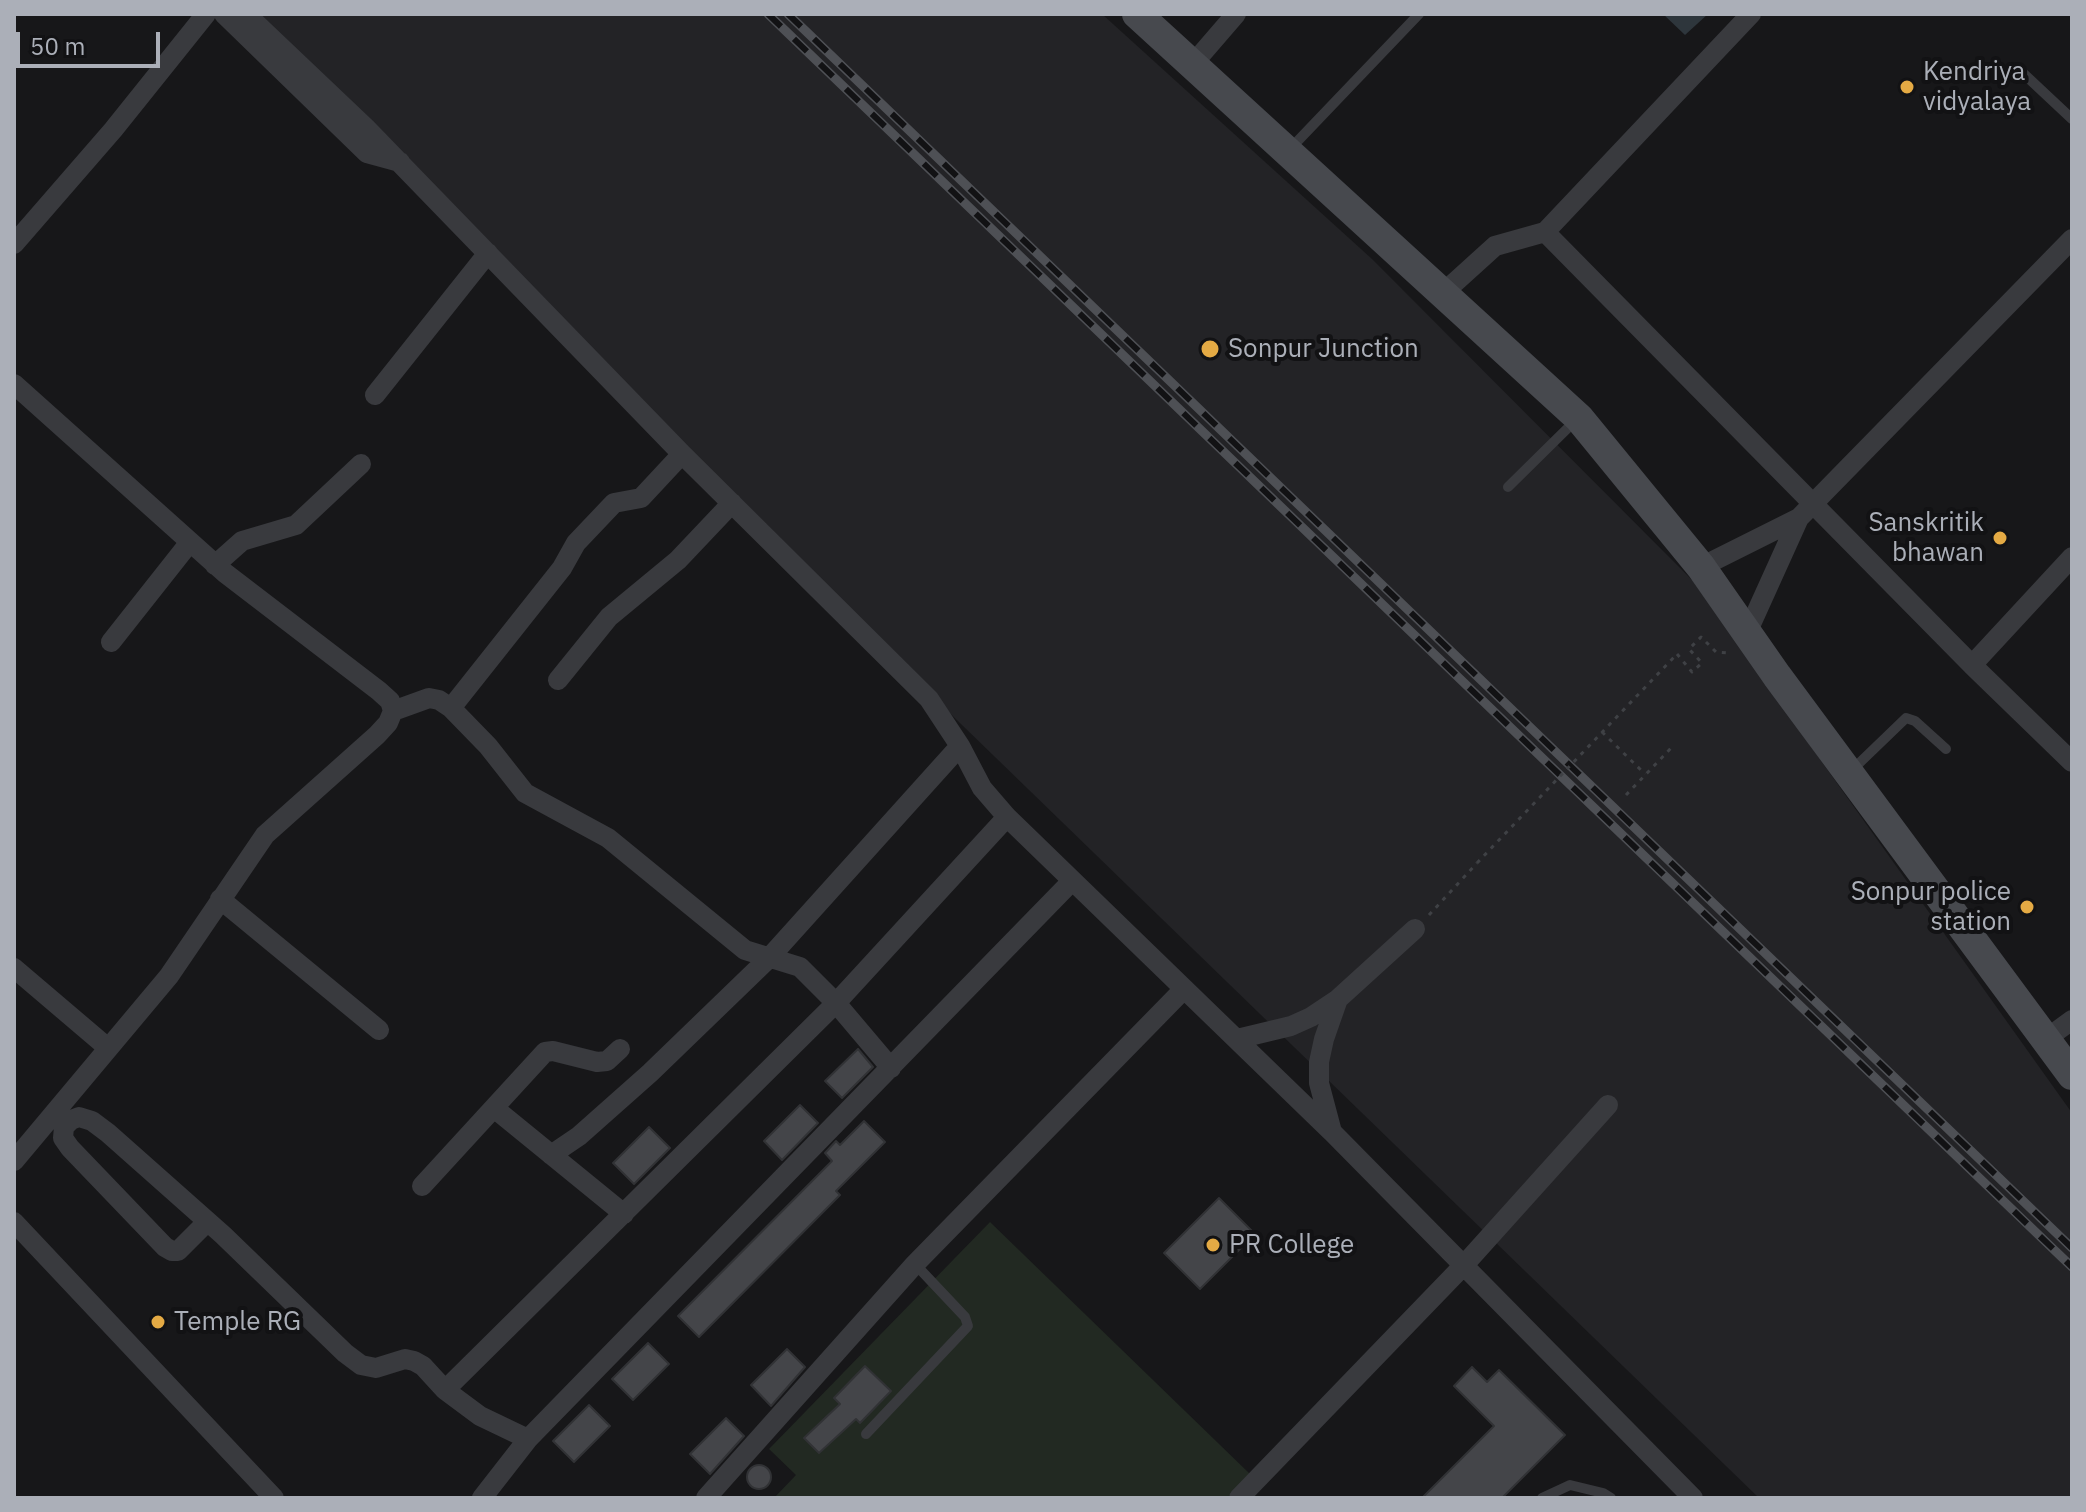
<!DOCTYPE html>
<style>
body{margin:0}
#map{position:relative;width:2086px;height:1512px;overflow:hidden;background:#171719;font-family:"IBM Plex Sans",sans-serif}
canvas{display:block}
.frame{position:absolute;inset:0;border:16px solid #abafb8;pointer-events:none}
.scale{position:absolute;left:16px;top:32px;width:144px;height:36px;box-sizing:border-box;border:4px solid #abafb8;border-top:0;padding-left:10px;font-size:24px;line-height:28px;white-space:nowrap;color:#abafb8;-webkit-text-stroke:6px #121214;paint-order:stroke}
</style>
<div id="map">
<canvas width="2086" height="1512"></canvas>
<div class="frame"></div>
<div class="scale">50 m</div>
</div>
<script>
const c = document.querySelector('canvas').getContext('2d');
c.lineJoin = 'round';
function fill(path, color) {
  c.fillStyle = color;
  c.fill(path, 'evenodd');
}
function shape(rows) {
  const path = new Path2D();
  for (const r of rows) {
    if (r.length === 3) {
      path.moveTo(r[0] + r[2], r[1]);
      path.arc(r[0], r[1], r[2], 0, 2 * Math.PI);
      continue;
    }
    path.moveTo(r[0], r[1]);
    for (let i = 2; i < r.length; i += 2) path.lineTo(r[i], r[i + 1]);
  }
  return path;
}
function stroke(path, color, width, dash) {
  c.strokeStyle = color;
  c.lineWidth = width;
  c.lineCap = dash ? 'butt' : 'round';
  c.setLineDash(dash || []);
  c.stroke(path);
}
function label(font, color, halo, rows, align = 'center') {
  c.font = font + ' "IBM Plex Sans",sans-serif';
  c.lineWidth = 8;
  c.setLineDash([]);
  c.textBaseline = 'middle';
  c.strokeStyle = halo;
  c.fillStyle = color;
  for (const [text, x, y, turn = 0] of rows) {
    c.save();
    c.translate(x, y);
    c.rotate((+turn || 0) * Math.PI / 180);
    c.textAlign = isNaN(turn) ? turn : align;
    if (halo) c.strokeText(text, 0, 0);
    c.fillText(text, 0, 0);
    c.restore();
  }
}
fill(shape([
 [237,14,1102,14,1372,259,1693,581,2072,1113,2072,1498,1759,1498,962,725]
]), '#232326');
fill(shape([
 [990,1222,1250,1474,1227,1498,774,1498,796,1475,769,1449]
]), '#222922');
fill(shape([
 [1663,14,1708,14,1685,35]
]), '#2e363c');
const building = shape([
 [858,1049,873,1067,842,1098,825,1081,858,1049],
 [800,1105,818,1123,782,1160,764,1141,800,1105],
 [864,1121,885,1142,836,1191,840,1195,699,1337,678,1316,832,1161,825,1153,836,1141,840,1145,864,1121],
 [649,1127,670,1148,634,1184,613,1163,649,1127],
 [1219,1198,1255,1234,1200,1289,1164,1253,1219,1198],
 [648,1343,669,1364,633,1400,612,1379,648,1343],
 [787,1349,805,1367,771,1406,751,1385,787,1349],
 [865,1366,891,1391,860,1423,856,1419,819,1453,804,1438,840,1404,834,1398,865,1366],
 [1472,1367,1487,1382,1499,1370,1565,1435,1502,1498,1422,1498,1494,1426,1454,1386,1472,1367],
 [589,1405,610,1426,574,1462,553,1441,589,1405],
 [726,1418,744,1436,710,1474,690,1454,726,1418],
 [759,1477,12]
]);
fill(building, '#444549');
stroke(building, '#313235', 2);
stroke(shape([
 [1677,654,1692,672,1702,663,1689,649,1701,637,1716,652,1730,653],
 [1602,732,1645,774],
 [1626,795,1673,746],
 [1429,915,1477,863]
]), '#3f4145', 3, [4, 6]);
stroke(shape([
 [2024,74,2072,119],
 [1291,148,1419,14],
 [1508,487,1577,419],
 [1851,771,1906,718,1915,721,1946,749],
 [866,1434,968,1326,965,1317,915,1264],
 [1542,1498,1570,1485,1603,1493,1611,1498]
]), '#393a3e', 10);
stroke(shape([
 [224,14,367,153,400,162],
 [246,14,366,128,682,454,929,699,960,746,982,788,1007,817,1332,1132,1693,1498],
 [1192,65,1236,14],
 [1545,232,1972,665,2072,762],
 [14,244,113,130,206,14],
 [1442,294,1495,246,1545,232,1751,14],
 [14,384,225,573,379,691,390,701,393,711,388,723,377,735,265,835,169,976,14,1161],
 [375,395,488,253],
 [215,565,242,541,296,525,361,464],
 [1701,567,1799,518,2072,239],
 [1747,633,1799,518],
 [111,642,190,542],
 [1972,665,2072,557],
 [558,680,609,617,678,560,732,503],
 [451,708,562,568,576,543,614,503,641,498,682,454],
 [393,711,429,698,439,700,451,708,488,746,525,793,608,838,745,950,800,967,836,1003,891,1068],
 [220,899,379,1030],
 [14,968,108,1048],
 [1237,1039,1291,1026,1311,1017,1338,999],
 [2046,1039,2072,1020],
 [494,1108,624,1214],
 [1332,1132,1319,1083,1319,1062,1324,1039,1338,999,1415,929],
 [551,1155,579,1136,650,1073,769,958,960,746],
 [422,1186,545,1052,553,1051,597,1062,607,1061,620,1049],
 [14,1222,274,1498],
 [207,1222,178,1251,172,1251,165,1247,70,1148,63,1138,64,1127,71,1120,79,1117,92,1121,108,1133,223,1235,345,1353,361,1365,376,1368,405,1359,414,1361,423,1366,445,1390],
 [528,1439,480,1416,445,1390,836,1003,1007,817],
 [482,1498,528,1439,1072,881],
 [706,1498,915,1264,1184,989],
 [1239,1498,1464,1265,1608,1105]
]), '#393a3e', 20);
stroke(shape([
 [1137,14,1579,418,1701,567,1777,676,2072,1075]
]), '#47494e', 30);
const rail = shape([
 [768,14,2072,1267],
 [788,14,2072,1248]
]);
stroke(rail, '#4e5055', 9);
stroke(rail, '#121214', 6, [18]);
stroke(shape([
 [1477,863,1677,654]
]), '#3f4145', 3, [4, 6]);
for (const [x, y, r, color] of [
 [1907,87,8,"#e4aa44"],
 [1210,349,10,"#e4aa44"],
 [2000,538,8,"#e4aa44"],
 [2027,907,8,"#e4aa44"],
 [1213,1245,8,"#e4aa44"],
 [158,1322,8,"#e4aa44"]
]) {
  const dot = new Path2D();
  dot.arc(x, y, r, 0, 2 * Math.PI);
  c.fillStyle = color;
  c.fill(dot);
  stroke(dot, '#121214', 3);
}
label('26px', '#abafb8', '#121214', [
 ["Kendriya",1923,72],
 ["vidyalaya",1923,102],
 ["Sonpur Junction",1228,349],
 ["Sanskritik",1984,523,"right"],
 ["bhawan",1984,553,"right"],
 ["Sonpur police",2011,892,"right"],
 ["station",2011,922,"right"],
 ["PR College",1229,1245],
 ["Temple RG",174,1322]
], 'left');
</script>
